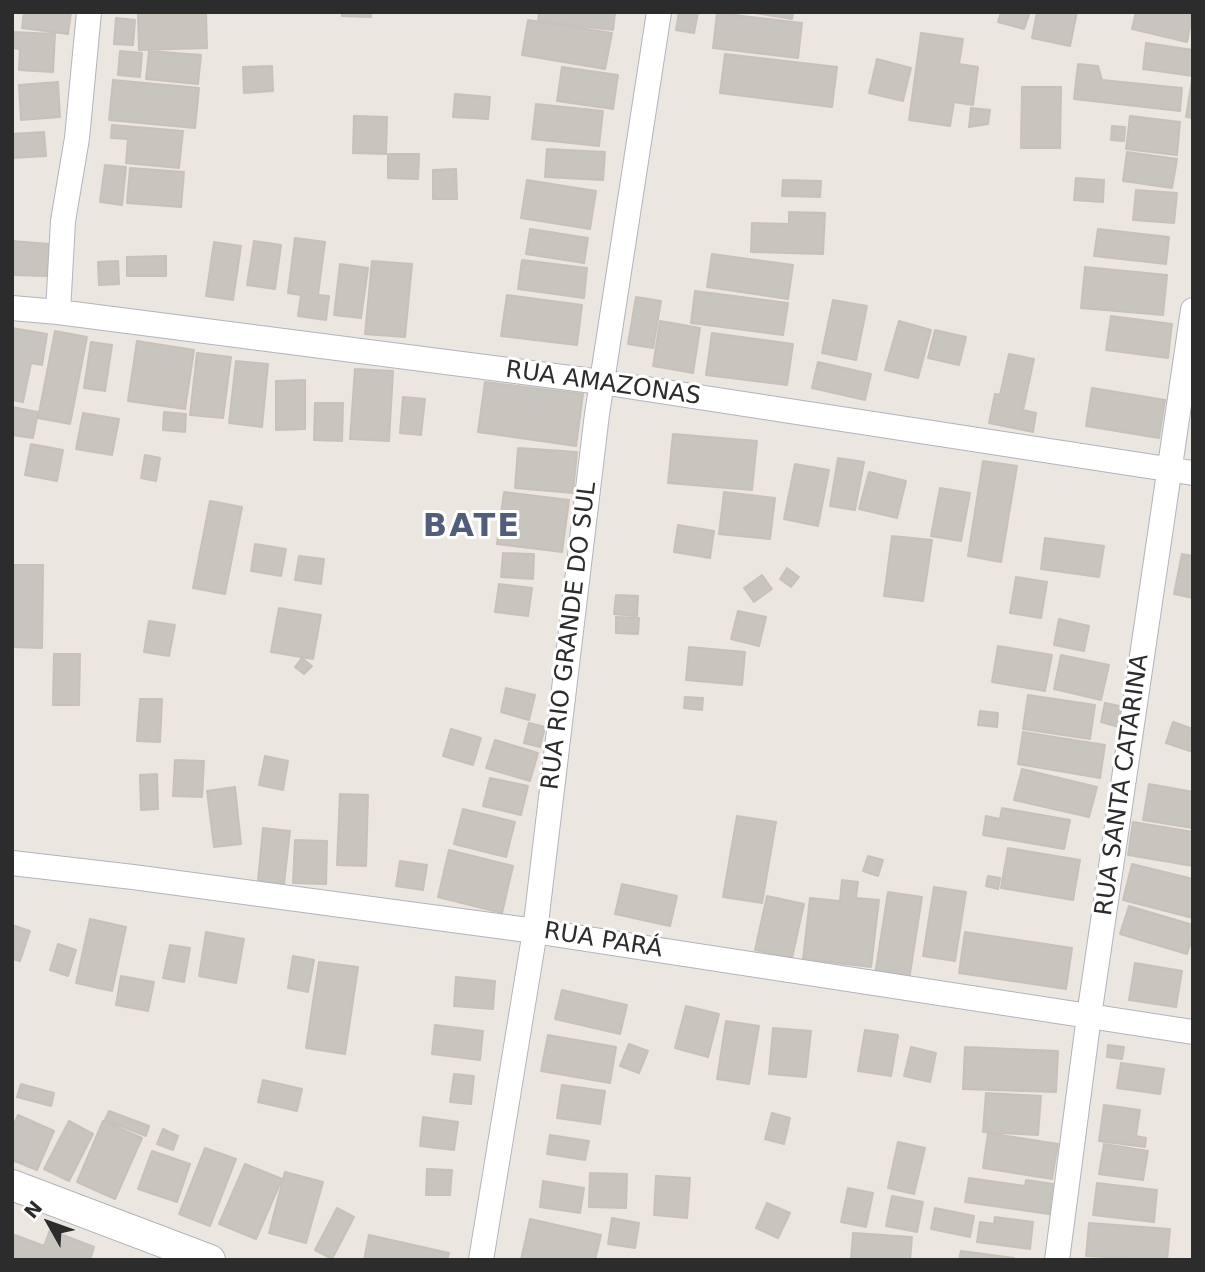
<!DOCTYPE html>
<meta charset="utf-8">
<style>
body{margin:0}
#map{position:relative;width:1205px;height:1272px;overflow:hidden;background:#ece6e0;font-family:"DejaVu Sans",sans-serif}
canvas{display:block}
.frame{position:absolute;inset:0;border:14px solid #2c2c2c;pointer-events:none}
.north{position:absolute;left:14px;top:1188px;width:70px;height:70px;-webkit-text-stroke:5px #fff;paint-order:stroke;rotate:310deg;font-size:19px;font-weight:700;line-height:28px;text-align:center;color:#2c2c2c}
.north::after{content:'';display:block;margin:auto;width:24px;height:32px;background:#2c2c2c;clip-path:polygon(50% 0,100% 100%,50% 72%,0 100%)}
</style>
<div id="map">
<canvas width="1205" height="1272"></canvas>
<div class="frame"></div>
<div class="north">N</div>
</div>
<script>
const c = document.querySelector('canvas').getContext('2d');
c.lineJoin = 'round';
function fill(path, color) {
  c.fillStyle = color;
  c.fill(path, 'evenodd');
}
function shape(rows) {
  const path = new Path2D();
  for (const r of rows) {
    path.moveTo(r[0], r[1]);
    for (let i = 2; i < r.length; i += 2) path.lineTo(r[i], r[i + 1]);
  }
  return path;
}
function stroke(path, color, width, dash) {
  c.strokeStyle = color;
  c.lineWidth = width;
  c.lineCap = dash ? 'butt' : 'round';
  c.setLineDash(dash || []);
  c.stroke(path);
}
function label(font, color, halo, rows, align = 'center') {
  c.font = font + ' "DejaVu Sans",sans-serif';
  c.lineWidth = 6;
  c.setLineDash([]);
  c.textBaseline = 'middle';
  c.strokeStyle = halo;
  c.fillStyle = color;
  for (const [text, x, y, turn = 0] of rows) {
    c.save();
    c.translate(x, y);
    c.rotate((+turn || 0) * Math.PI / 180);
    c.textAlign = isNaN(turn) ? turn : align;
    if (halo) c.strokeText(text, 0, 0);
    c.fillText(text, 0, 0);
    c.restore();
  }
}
const building = shape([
 [24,12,71,12,68,34,22,28,24,12],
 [342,12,371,12,371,17,342,16,342,12],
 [539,12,615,12,613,30,538,21,539,12],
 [679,12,698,12,694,33,676,30,679,12],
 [749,12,793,12,792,19,749,12],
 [1001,12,1030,12,1024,29,998,22,1001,12],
 [1037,12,1077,12,1070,46,1032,38,1037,12],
 [1136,12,1193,12,1187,42,1132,29,1136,12],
 [717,13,802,23,798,58,713,48,717,13],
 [138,14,206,14,207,48,139,50,138,14],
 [116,18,135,20,133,45,114,44,116,18],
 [528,20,612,33,605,69,522,55,528,20],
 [12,32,55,34,53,72,19,70,20,49,12,48,12,32],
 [921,33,963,39,959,64,978,67,973,105,954,102,950,126,909,120,921,33],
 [1146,43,1193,50,1193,76,1143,69,1146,43],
 [120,51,142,53,140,77,118,75,120,51],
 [149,51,201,55,198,84,146,79,149,51],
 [725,54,837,67,832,107,720,93,725,54],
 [877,59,911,68,903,101,869,93,877,59],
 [1078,64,1098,66,1102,80,1182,88,1180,111,1074,99,1078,64],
 [272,66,273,91,244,93,243,67,272,66],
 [562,67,618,75,613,109,557,101,562,67],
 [113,80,199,88,195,128,109,120,113,80],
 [1192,80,1193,80,1193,118,1186,117,1192,80],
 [58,82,60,117,21,120,19,85,58,82],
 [1022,87,1061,87,1060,148,1021,148,1022,87],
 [455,94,490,97,488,119,453,117,455,94],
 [536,104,603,111,599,146,532,139,536,104],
 [971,108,990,110,988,124,969,127,971,108],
 [354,116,387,117,386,154,353,153,354,116],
 [1130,116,1180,122,1177,155,1126,149,1130,116],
 [112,125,183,131,179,168,126,163,128,139,111,138,112,125],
 [1112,126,1125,127,1124,141,1111,140,1112,126],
 [44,132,46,156,12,158,12,134,44,132],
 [547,149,605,152,603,180,545,177,547,149],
 [1127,152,1177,159,1172,188,1123,181,1127,152],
 [388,154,419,154,418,179,388,178,388,154],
 [105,165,126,167,122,205,100,202,105,165],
 [130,168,184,172,181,207,127,203,130,168],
 [456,169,457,199,433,199,433,170,456,169],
 [1076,178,1104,180,1103,202,1074,200,1076,178],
 [527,180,596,191,590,229,521,218,527,180],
 [783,180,821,181,820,197,782,196,783,180],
 [1136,190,1177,193,1174,223,1133,220,1136,190],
 [789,212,825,213,823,254,751,252,752,223,789,224,789,212],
 [530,229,588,238,584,263,526,254,530,229],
 [1098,229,1169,237,1166,264,1094,256,1098,229],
 [295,238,325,242,318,295,329,296,326,320,298,316,301,295,288,293,295,238],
 [12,241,49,244,47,276,12,275,12,241],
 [254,241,281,245,275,289,247,285,254,241],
 [214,242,241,246,233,300,206,296,214,242],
 [712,254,793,265,788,299,707,287,712,254],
 [166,256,166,276,127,276,127,257,166,256],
 [522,260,587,268,584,298,518,289,522,260],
 [118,261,119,284,99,285,98,262,118,261],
 [372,261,412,264,405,337,365,334,372,261],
 [340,264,368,268,361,318,334,315,340,264],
 [1085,267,1167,275,1163,315,1081,308,1085,267],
 [695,291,788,303,783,335,691,323,695,291],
 [507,295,582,305,577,345,501,336,507,295],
 [636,297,661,301,653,348,628,344,636,297],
 [833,300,867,306,856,360,822,353,833,300],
 [1111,316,1172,324,1168,358,1106,350,1111,316],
 [660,321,700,328,693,373,653,366,660,321],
 [899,321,931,330,918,378,885,370,899,321],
 [12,328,47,334,42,365,31,363,23,402,12,400,12,328],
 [935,330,966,337,959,365,928,358,935,330],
 [55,331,87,337,70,424,38,418,55,331],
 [712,333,793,344,787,385,706,375,712,333],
 [137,341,194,350,185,409,128,401,137,341],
 [91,342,112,345,105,391,84,388,91,342],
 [197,353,231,357,223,418,190,415,197,353],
 [1009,354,1034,359,1023,410,1036,413,1033,432,989,423,995,394,1000,395,1009,354],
 [236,361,268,364,262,427,229,423,236,361],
 [818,362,871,374,865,400,812,388,818,362],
 [355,369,393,371,389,441,350,439,355,369],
 [305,380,305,429,276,430,276,381,305,380],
 [485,382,583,394,576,446,478,432,485,382],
 [1092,388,1165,400,1159,438,1086,426,1092,388],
 [403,397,425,399,421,435,400,433,403,397],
 [315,403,343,403,342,441,314,440,315,403],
 [12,407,38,412,33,438,12,435,12,407],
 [164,412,186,414,185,432,163,430,164,412],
 [83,413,119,419,112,455,76,449,83,413],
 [673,434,757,441,752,490,668,483,673,434],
 [31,444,63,450,57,481,25,475,31,444],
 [518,448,577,452,573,493,515,488,518,448],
 [145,455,160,458,156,481,141,478,145,455],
 [838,458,864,462,855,510,830,506,838,458],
 [983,461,1017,466,1001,562,968,556,983,461],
 [795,464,829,470,818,526,784,519,795,464],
 [869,472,906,481,897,518,859,509,869,472],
 [940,488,970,493,961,541,931,536,940,488],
 [504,492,569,500,562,552,497,544,504,492],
 [724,492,775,498,770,539,719,534,724,492],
 [210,501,242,507,225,594,193,588,210,501],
 [678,525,714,531,710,558,674,552,678,525],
 [892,536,932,540,923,601,884,596,892,536],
 [1045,538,1104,546,1099,577,1041,569,1045,538],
 [255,544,286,549,281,576,251,571,255,544],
 [503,553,534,554,533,579,501,577,503,553],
 [1182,554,1193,556,1193,598,1174,594,1182,554],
 [299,556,324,559,321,584,295,580,299,556],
 [12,565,43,565,42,648,12,647,12,565],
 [787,568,799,577,791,587,780,579,787,568],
 [762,575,772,589,754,602,744,588,762,575],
 [1016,577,1047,582,1041,618,1010,613,1016,577],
 [499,584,532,588,528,616,495,612,499,584],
 [616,595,638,596,637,616,614,614,616,595],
 [279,608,321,615,313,659,271,652,279,608],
 [738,611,766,617,759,646,731,639,738,611],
 [616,617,639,618,638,634,616,633,616,617],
 [1059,619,1089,626,1084,651,1054,645,1059,619],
 [149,621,175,625,169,656,144,652,149,621],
 [998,646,1052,655,1045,691,992,682,998,646],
 [689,647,745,652,742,685,686,680,689,647],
 [54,654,80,654,79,705,53,705,54,654],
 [1061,655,1109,665,1101,700,1054,689,1061,655],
 [302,658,312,666,304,674,295,667,302,658],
 [506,688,535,695,529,720,501,712,506,688],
 [1028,695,1095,705,1090,739,1023,729,1028,695],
 [685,697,703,698,702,710,684,708,685,697],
 [140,699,162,699,160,742,137,741,140,699],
 [1105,703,1124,707,1119,727,1101,722,1105,703],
 [980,711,998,713,997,727,978,725,980,711],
 [1173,722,1193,729,1193,752,1166,743,1173,722],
 [529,723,545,727,540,747,524,743,529,723],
 [451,729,481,738,473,765,443,756,451,729],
 [1023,732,1105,745,1100,778,1018,764,1023,732],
 [495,740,538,753,530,781,486,768,495,740],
 [265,756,288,761,283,790,259,785,265,756],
 [175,760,204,761,202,797,173,796,175,760],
 [1022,769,1097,787,1089,817,1014,800,1022,769],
 [157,774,158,809,141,810,140,775,157,774],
 [490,778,528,786,521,815,483,806,490,778],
 [1149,784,1193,792,1193,828,1143,820,1149,784],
 [235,787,241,844,214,847,207,791,235,787],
 [340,794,368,795,366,866,337,865,340,794],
 [1002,808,1070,820,1064,849,983,835,986,816,1000,819,1002,808],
 [463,809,515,822,506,857,454,844,463,809],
 [737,816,776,822,762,903,723,897,737,816],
 [1133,822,1193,832,1193,866,1128,855,1133,822],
 [263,828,290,831,284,884,258,881,263,828],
 [295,840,327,841,326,884,293,883,295,840],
 [1008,848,1080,860,1073,900,1001,888,1008,848],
 [449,850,513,866,502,913,438,897,449,850],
 [868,856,883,860,878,876,863,871,868,856],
 [400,861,427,865,423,890,396,886,400,861],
 [1132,864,1193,879,1193,918,1123,900,1132,864],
 [988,876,1000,878,998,889,986,886,988,876],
 [842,880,858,882,856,898,879,900,871,967,803,959,810,898,840,901,842,880],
 [622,884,677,896,670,926,615,914,622,884],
 [934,887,966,892,955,961,923,956,934,887],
 [888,892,922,897,909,980,875,975,888,892],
 [767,896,804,904,792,958,755,950,767,896],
 [1129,906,1193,925,1193,936,1187,954,1120,934,1129,906],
 [90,919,126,927,112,991,76,983,90,919],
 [12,925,30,931,20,961,12,959,12,925],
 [206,932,244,939,236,983,199,976,206,932],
 [965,932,1072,948,1066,989,959,973,965,932],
 [58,944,76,950,68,976,50,970,58,944],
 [170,945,190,948,184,982,163,978,170,945],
 [293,956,314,960,308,992,288,988,293,956],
 [319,962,358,967,345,1054,306,1048,319,962],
 [1135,963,1182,971,1176,1007,1129,1000,1135,963],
 [121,976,154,982,148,1011,116,1005,121,976],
 [456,977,495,981,493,1009,454,1006,456,977],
 [562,990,627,1005,620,1034,555,1019,562,990],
 [686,1006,719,1014,708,1057,675,1048,686,1006],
 [726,1021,759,1026,749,1084,717,1079,726,1021],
 [435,1025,483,1031,480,1060,432,1054,435,1025],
 [773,1028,811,1031,806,1077,769,1074,773,1028],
 [865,1030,898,1035,891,1076,858,1071,865,1030],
 [548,1035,616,1047,610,1083,541,1071,548,1035],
 [629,1044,648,1051,639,1073,620,1066,629,1044],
 [1108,1045,1124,1047,1122,1059,1107,1057,1108,1045],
 [911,1047,936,1053,930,1082,904,1076,911,1047],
 [965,1047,1058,1051,1056,1092,963,1089,965,1047],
 [1121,1063,1164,1069,1160,1094,1117,1088,1121,1063],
 [454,1074,474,1076,471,1104,450,1102,454,1074],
 [263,1080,302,1089,297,1111,258,1102,263,1080],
 [21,1084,54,1093,51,1106,17,1097,21,1084],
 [562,1085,605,1091,600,1124,557,1118,562,1085],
 [986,1093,1041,1096,1038,1135,983,1132,986,1093],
 [1104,1105,1140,1110,1136,1136,1146,1138,1145,1147,1099,1141,1104,1105],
 [109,1111,149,1126,146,1136,105,1120,109,1111],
 [772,1113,790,1118,784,1144,765,1139,772,1113],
 [18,1115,54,1131,37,1170,12,1160,12,1129,18,1115],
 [423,1117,458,1122,454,1150,420,1146,423,1117],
 [69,1121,93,1134,69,1181,44,1169,69,1121],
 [103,1121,142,1138,115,1199,77,1182,103,1121],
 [163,1129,178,1136,173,1150,157,1144,163,1129],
 [988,1133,1058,1144,1052,1179,983,1168,988,1133],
 [550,1135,589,1141,585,1160,547,1154,550,1135],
 [898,1142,925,1148,914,1194,888,1188,898,1142],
 [1104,1144,1148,1151,1143,1180,1099,1174,1104,1144],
 [205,1148,236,1159,210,1226,179,1214,205,1148],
 [152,1151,190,1164,177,1202,138,1189,152,1151],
 [245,1164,282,1179,256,1239,219,1224,245,1164],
 [427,1169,452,1170,450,1195,426,1195,427,1169],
 [285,1172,323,1182,306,1243,269,1233,285,1172],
 [590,1173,627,1174,626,1208,589,1207,590,1173],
 [656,1176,690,1178,687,1218,654,1215,656,1176],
 [969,1178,1025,1186,1026,1180,1053,1184,1049,1214,965,1202,969,1178],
 [543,1181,584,1188,580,1213,540,1207,543,1181],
 [1097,1183,1157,1190,1154,1222,1093,1215,1097,1183],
 [848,1188,873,1193,866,1227,841,1222,848,1188],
 [892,1196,923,1202,917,1232,886,1226,892,1196],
 [767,1203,790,1213,778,1238,756,1228,767,1203],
 [337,1208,354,1217,332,1259,315,1250,337,1208],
 [935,1208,974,1216,970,1237,931,1229,935,1208],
 [995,1217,1033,1222,1030,1249,977,1242,980,1222,994,1224,995,1217],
 [612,1218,639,1223,635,1248,608,1244,612,1218],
 [530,1219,601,1235,595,1260,521,1260,530,1219],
 [1089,1223,1170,1229,1167,1260,1086,1256,1089,1223],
 [50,1230,94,1247,90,1260,12,1260,12,1241,15,1235,44,1246,50,1230],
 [853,1233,912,1237,910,1260,851,1260,853,1233],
 [369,1235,449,1253,447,1260,364,1260,369,1235],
 [961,1251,1014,1258,1014,1260,959,1260,961,1251]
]);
fill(building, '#c8c4be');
stroke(building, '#c8c1ba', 2);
const minor = shape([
 [12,308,58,312,601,382,1193,473],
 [58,312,63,221,77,138,89,12],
 [12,863,133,877,535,931,1193,1032],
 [481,1260,535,931,597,414,659,12],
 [1057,1260,1089,1016,1193,310]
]);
const tertiary = shape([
 [12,1185,210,1260]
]);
stroke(minor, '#b1b4bb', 26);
stroke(tertiary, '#b1b4bb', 32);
stroke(minor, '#fff', 24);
stroke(tertiary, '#fff', 30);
label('24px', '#2c2c2c', '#fff', [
 ["RUA AMAZONAS",603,384,8],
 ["RUA RIO GRANDE DO SUL",570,636,-83],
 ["RUA SANTA CATARINA",1123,785,-82],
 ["RUA PARÁ",603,941,9]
]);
c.letterSpacing = '2px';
label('bold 32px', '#515d79', '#fff', [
 ["BATE",472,528]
]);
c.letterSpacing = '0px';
</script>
